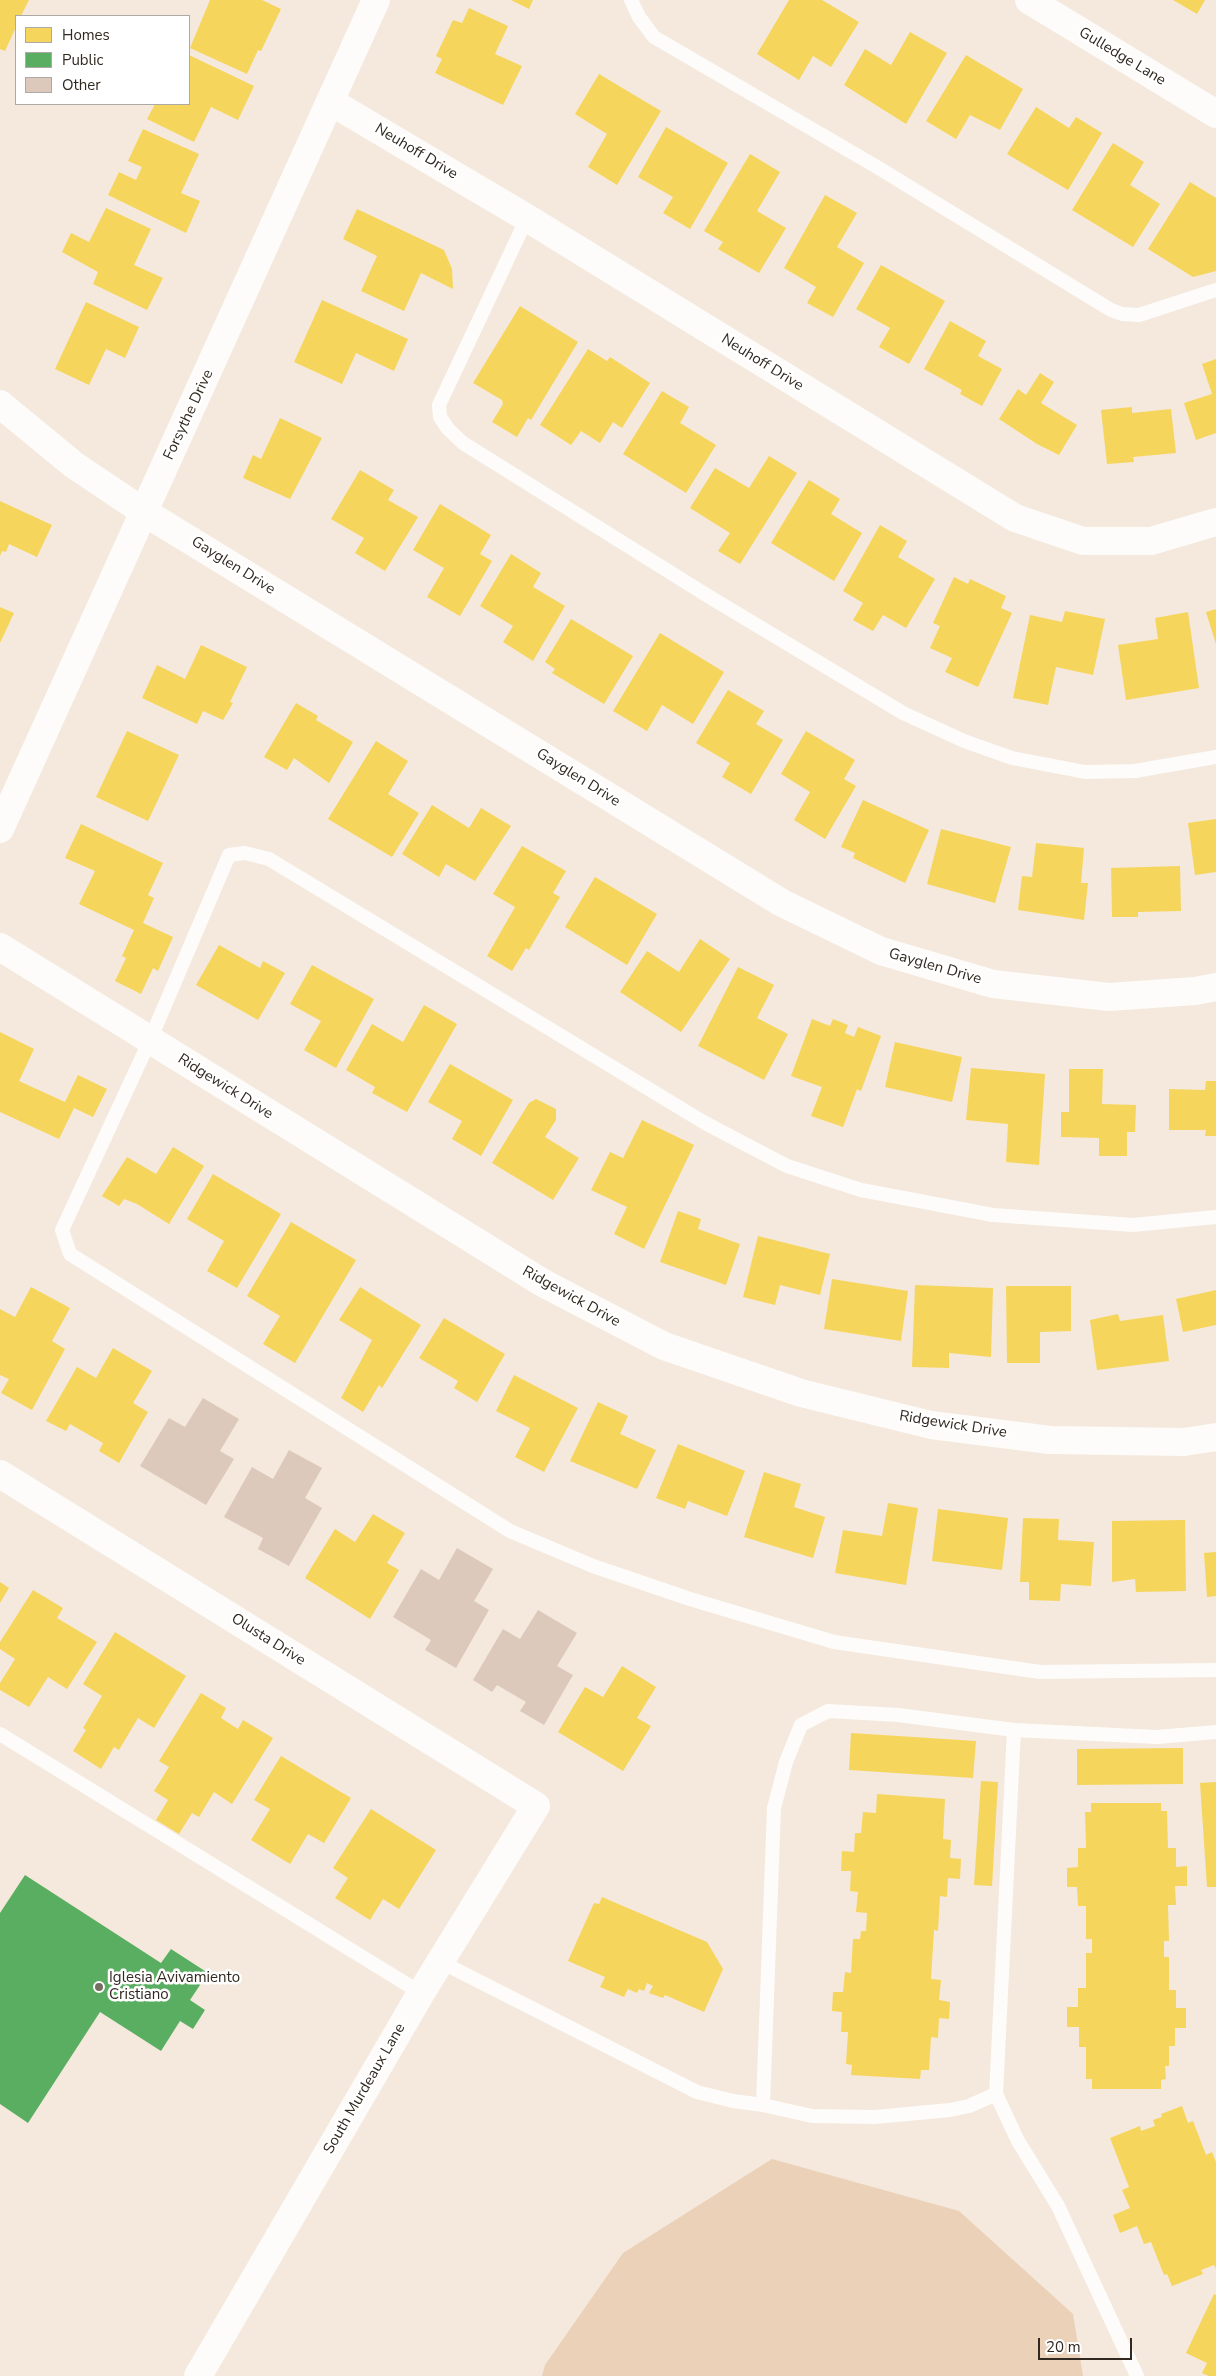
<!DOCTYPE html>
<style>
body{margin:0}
#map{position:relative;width:1216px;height:2376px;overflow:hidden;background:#f4e9dc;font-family:"Nunito Sans",sans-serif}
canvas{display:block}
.legend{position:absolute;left:15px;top:15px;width:175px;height:90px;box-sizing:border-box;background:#fff;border:1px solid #ada9a6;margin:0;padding:6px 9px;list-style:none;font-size:15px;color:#312920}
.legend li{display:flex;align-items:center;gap:10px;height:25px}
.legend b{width:25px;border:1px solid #ada9a6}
.scale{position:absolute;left:1038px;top:2338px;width:94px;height:22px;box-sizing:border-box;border:2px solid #312920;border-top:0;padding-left:6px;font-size:15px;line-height:18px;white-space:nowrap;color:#312920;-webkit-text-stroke:4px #fff;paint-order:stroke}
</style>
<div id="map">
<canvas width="1216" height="2376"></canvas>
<ul class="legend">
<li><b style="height:14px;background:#f6d55c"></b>Homes</li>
<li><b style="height:14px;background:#5aae61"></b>Public</li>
<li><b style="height:14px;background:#dcc9bc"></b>Other</li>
</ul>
<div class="scale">20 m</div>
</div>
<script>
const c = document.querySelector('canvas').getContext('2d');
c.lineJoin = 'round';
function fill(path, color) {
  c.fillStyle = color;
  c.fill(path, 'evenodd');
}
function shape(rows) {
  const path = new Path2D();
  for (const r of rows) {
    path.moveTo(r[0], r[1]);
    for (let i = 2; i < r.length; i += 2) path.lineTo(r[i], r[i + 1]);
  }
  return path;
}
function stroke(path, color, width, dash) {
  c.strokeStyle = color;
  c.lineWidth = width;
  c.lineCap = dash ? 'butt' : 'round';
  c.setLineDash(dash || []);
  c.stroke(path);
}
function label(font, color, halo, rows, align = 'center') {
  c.font = font + ' "Nunito Sans",sans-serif';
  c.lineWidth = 5;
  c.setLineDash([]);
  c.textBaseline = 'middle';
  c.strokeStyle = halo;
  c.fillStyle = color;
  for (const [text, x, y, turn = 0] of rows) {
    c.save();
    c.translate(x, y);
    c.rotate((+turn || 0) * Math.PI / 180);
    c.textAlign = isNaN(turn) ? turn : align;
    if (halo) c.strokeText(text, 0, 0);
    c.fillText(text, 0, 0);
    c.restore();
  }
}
fill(shape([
 [772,2159,959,2211,1073,2314,1083,2376,542,2376,545,2365,623,2253]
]), '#ead1b7');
fill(shape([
 [0,0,29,0,21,16,16,16,16,27,5,51,0,49],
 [210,0,262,0,281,9,261,51,258,50,247,74,190,48],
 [511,0,533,0,529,9],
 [789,0,822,0,859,22,831,67,813,56,799,80,757,54],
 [1173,0,1205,0,1197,14],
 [469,8,508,26,495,54,522,66,503,105,435,73,442,59,436,56,453,20,462,23],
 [910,32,947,53,906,124,844,85,865,49,891,65],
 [189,55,254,86,238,120,211,107,194,142,147,119,155,104,189,104],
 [966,55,1023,89,1000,130,970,115,956,139,926,121],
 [599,74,661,111,617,185,588,167,607,134,575,114],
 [1036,107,1069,128,1076,117,1102,133,1068,190,1007,154],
 [666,127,728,163,690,229,663,213,673,197,638,177],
 [143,129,199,154,181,193,200,201,186,233,108,195,119,172,136,180,142,167,128,161],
 [1113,143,1144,162,1130,185,1160,204,1133,247,1072,210],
 [750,154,780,172,757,211,786,228,759,273,718,249,723,242,704,231],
 [1190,182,1216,198,1216,271,1193,277,1148,249],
 [825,195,857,213,837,247,864,263,833,317,807,303,816,287,784,268],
 [106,208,151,229,134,265,163,278,147,310,93,284,98,272,62,252,71,233,89,242],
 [357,209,444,250,452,269,453,289,421,273,404,311,361,291,377,256,343,239],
 [881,265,945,301,909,364,879,347,890,328,856,309],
 [322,300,408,339,394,371,356,353,342,384,294,362],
 [86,302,139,327,125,358,106,349,89,385,55,369],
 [520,306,578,342,531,420,528,418,517,437,492,422,503,404,502,400,473,383],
 [950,321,986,341,978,356,1002,369,982,406,960,394,962,390,924,369],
 [588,349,607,361,610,357,650,383,622,428,613,422,600,443,581,431,571,445,540,425],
 [1216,359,1216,433,1196,440,1184,403,1212,394,1202,364],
 [1040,373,1054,382,1041,403,1077,425,1059,455,1037,444,999,419,1018,389,1026,395],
 [662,391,689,407,680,423,716,445,686,493,623,454],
 [1132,407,1132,413,1171,409,1176,453,1133,457,1134,462,1107,464,1101,410],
 [280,418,322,438,290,499,243,478,253,455,261,459],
 [769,456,797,473,740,564,718,551,730,533,690,508,715,468,749,488],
 [360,470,394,490,388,500,418,517,385,571,355,553,364,538,331,519],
 [809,480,840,499,831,514,862,533,834,581,771,543],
 [0,501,52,525,37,557,9,544,6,552,2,551,0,556],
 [440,504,491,535,480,554,492,561,460,616,427,597,444,568,413,550],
 [880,525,907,541,898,557,935,579,906,628,883,615,873,631,853,620,863,603,843,591],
 [511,554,541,573,533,587,565,606,533,661,503,642,513,626,480,606],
 [954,577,968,584,970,579,1006,596,1001,608,1012,613,978,687,945,672,952,658,930,648,940,626,933,623],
 [0,607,14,613,0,643],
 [1216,609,1216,644,1206,612],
 [1065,611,1105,619,1093,675,1056,667,1048,705,1013,698,1030,615,1062,622],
 [1188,612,1199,688,1126,700,1118,645,1158,639,1155,618],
 [571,619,633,656,604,704,552,673,555,669,545,662],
 [660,633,724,672,693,724,662,705,647,731,613,711],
 [201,645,247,667,230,702,233,703,223,720,203,711,197,724,142,698,157,665,185,679],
 [728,690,764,711,756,724,783,740,751,794,722,777,730,763,696,743],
 [296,703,318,716,316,720,353,742,329,783,294,758,287,770,264,757],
 [127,731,179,755,148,821,96,797],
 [806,731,855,760,844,779,856,786,825,839,794,820,810,792,781,774],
 [376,741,408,761,388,794,419,813,392,857,328,819],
 [863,800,929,830,905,883,853,858,855,853,841,847],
 [432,805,469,828,481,808,511,826,475,881,446,864,439,877,402,854],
 [1216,819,1216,872,1195,875,1188,823],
 [81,824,163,863,148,895,154,898,143,923,173,937,158,971,153,968,141,994,115,981,126,958,122,956,134,930,79,904,95,871,65,858],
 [941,829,1011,847,995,903,927,884],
 [1036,843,1084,848,1081,883,1088,883,1084,920,1018,910,1022,876,1032,877],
 [522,846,566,871,553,893,560,897,529,950,526,948,512,971,487,956,515,907,493,894],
 [1180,866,1181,911,1138,912,1138,917,1112,917,1111,868],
 [595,877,657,914,627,965,565,927],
 [700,939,730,959,681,1032,620,992,647,951,679,972],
 [219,945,260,968,263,961,285,973,258,1020,196,985],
 [312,965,374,999,336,1068,304,1050,321,1021,290,1004],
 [738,967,774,985,757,1018,788,1034,764,1080,698,1046],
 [424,1005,457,1024,407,1112,372,1093,375,1087,346,1070,372,1024,403,1042],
 [812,1019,830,1026,833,1019,848,1025,845,1033,854,1037,858,1027,881,1036,861,1091,857,1089,843,1127,811,1116,822,1087,791,1076],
 [0,1032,34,1049,19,1081,65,1102,78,1075,107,1089,93,1117,74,1108,59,1139,0,1112],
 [895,1042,962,1057,952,1102,885,1087],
 [450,1064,513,1100,481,1156,452,1139,462,1121,428,1102],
 [971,1068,1045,1074,1039,1165,1006,1162,1008,1124,966,1120],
 [1069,1069,1103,1069,1102,1104,1136,1105,1135,1132,1127,1132,1127,1156,1099,1156,1099,1138,1061,1137,1061,1112,1069,1112],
 [1206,1081,1216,1081,1216,1136,1205,1136,1206,1130,1169,1130,1169,1089,1205,1090],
 [536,1099,556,1109,556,1120,545,1137,579,1158,553,1200,492,1163,529,1103],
 [642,1120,694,1145,644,1249,614,1234,627,1207,591,1190,610,1152,623,1158],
 [173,1147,204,1166,169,1224,137,1204,124,1199,119,1206,102,1196,127,1157,156,1174],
 [213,1174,281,1214,237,1288,207,1271,224,1241,187,1219],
 [678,1211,701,1219,698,1229,740,1244,726,1285,660,1262],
 [291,1222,356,1260,295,1363,263,1344,280,1316,247,1296],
 [758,1236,830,1254,820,1295,780,1285,775,1305,743,1297],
 [832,1279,908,1291,901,1341,824,1329],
 [915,1285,993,1288,991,1357,949,1353,949,1368,912,1367],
 [1006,1286,1071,1286,1071,1331,1040,1332,1040,1363,1007,1363],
 [31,1287,70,1308,52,1341,65,1349,32,1410,1,1393,9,1379,0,1375,0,1309,15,1317],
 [360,1287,421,1325,382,1388,379,1385,363,1412,341,1398,372,1340,339,1320],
 [1216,1290,1216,1325,1183,1332,1176,1299],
 [1118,1314,1120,1321,1163,1315,1169,1361,1097,1370,1090,1320],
 [444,1318,505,1354,477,1402,454,1388,458,1381,419,1358],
 [113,1348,152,1371,133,1403,148,1412,119,1463,99,1451,103,1443,70,1424,66,1431,46,1421,77,1367,96,1378],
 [514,1375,578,1408,544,1472,515,1457,530,1428,496,1411],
 [598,1402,628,1416,620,1434,656,1450,637,1489,570,1461],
 [678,1444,745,1471,727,1516,688,1501,685,1509,656,1498],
 [764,1472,801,1484,794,1507,825,1517,813,1558,744,1537],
 [888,1503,918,1508,906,1585,835,1573,843,1530,882,1536],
 [938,1509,1008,1518,1002,1570,932,1561],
 [373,1514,405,1533,387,1563,399,1570,370,1619,305,1578,335,1529,355,1542],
 [1023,1518,1059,1519,1058,1540,1094,1542,1091,1586,1061,1584,1060,1601,1029,1600,1029,1582,1020,1582],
 [1185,1520,1186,1591,1136,1592,1135,1579,1112,1582,1112,1521],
 [1216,1552,1216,1596,1207,1597,1204,1553],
 [0,1582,9,1588,0,1603],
 [33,1590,63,1608,57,1618,97,1642,67,1689,48,1677,29,1707,0,1690,0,1683,15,1659,0,1649,0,1642],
 [115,1632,186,1676,154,1728,138,1718,119,1750,114,1747,101,1769,73,1751,86,1730,83,1728,102,1696,83,1684],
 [622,1666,656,1687,637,1718,651,1726,623,1771,558,1732,585,1687,603,1697],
 [201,1693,226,1708,221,1718,238,1729,243,1720,273,1738,232,1804,214,1792,199,1817,192,1813,179,1834,156,1820,168,1800,154,1791,169,1767,159,1761],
 [851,1733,976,1741,973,1778,849,1770],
 [1183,1748,1183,1784,1077,1785,1077,1749],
 [281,1756,351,1798,324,1843,308,1834,290,1864,251,1840,270,1809,254,1800],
 [981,1781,998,1782,992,1886,974,1885],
 [1216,1782,1216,1887,1207,1887,1200,1783],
 [877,1794,945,1799,943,1839,951,1840,950,1858,961,1859,960,1879,948,1878,947,1897,940,1896,938,1931,934,1930,931,1979,941,1980,939,2000,950,2002,949,2019,939,2018,938,2038,931,2037,929,2070,921,2070,920,2079,851,2075,852,2065,846,2064,848,2032,841,2032,842,2012,832,2011,833,1992,843,1992,845,1972,851,1973,853,1939,860,1939,861,1931,866,1931,867,1913,856,1912,858,1892,850,1891,851,1871,841,1871,842,1851,854,1852,855,1833,861,1833,863,1812,876,1813],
 [1091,1803,1161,1803,1161,1811,1167,1811,1168,1848,1176,1848,1176,1867,1187,1866,1187,1886,1175,1886,1176,1905,1168,1905,1169,1941,1164,1941,1164,1957,1169,1957,1169,1990,1176,1990,1176,2008,1186,2008,1186,2028,1175,2028,1175,2046,1169,2046,1169,2066,1165,2066,1166,2079,1161,2080,1161,2089,1092,2089,1092,2079,1086,2079,1086,2047,1079,2047,1079,2027,1067,2027,1067,2007,1078,2007,1078,1988,1086,1988,1086,1953,1092,1953,1092,1939,1086,1939,1086,1906,1078,1906,1077,1887,1067,1887,1067,1868,1078,1867,1078,1848,1086,1848,1085,1812,1091,1812],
 [371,1809,436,1850,399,1909,383,1899,370,1920,335,1898,348,1878,333,1868],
 [602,1897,707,1942,723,1969,704,2012,665,1995,663,1998,649,1993,653,1986,647,1983,644,1991,639,1989,637,1993,628,1989,624,1997,600,1987,605,1977,568,1961,594,1903,599,1904],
 [1182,2106,1188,2123,1193,2121,1206,2155,1212,2152,1216,2162,1216,2269,1214,2265,1201,2270,1203,2274,1172,2286,1167,2274,1164,2275,1151,2242,1144,2244,1137,2226,1120,2233,1113,2215,1130,2208,1122,2190,1129,2187,1110,2138,1140,2126,1141,2131,1155,2126,1153,2120,1162,2117,1161,2114],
 [1214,2294,1216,2295,1216,2376,1209,2376,1202,2373,1207,2363,1186,2353]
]), '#f6d55c');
fill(shape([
 [25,1875,161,1963,171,1949,208,1973,190,2000,205,2010,193,2029,180,2021,161,2051,100,2012,28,2123,0,2104,0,1913]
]), '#5aae61');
fill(shape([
 [203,1398,239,1419,220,1451,234,1459,206,1505,140,1466,169,1418,185,1427],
 [289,1450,322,1468,305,1498,322,1508,289,1566,258,1549,263,1538,224,1517,252,1467,273,1479],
 [457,1548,493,1569,474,1601,489,1610,456,1668,425,1650,431,1640,393,1617,421,1569,439,1580],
 [538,1610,577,1633,557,1666,573,1675,544,1725,520,1711,526,1702,497,1685,492,1692,473,1680,503,1629,520,1639]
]), '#dcc9bc');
stroke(shape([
 [631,0,639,17,654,37,877,167,1111,310,1122,314,1139,315,1216,290],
 [527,218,439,405,440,417,448,429,463,443,708,596,903,713,964,741,1012,758,1085,772,1135,771,1216,757],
 [1216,1217,1133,1225,993,1215,861,1190,787,1166,705,1123,269,859,245,853,229,855,150,1040,62,1230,70,1254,510,1531,593,1566,690,1599,834,1642,1040,1672,1216,1670],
 [1014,1730,996,2094,1018,2141,1058,2206,1137,2376],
 [0,1734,421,1993],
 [441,1962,697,2092,733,2101,763,2105,812,2116,875,2117,950,2110,969,2106,996,2094],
 [763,2105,774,1808,786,1762,801,1725,828,1711,898,1715,1014,1730,1157,1737,1216,1732]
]), '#fdfcfa', 14);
stroke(shape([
 [1029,0,1216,114],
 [331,102,527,218,1015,518,1083,541,1151,541,1216,522],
 [0,404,74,465,144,512,782,903,881,951,993,984,1109,997,1195,991,1216,987],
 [0,829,376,0],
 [0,947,543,1283,664,1346,801,1393,931,1425,1050,1440,1184,1442,1216,1437],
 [0,1474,536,1806,421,1993,198,2376]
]), '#fdfcfa', 28);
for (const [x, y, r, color] of [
 [99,1987,5,"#756c62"]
]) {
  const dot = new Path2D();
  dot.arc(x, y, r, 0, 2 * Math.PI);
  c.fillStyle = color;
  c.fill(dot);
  stroke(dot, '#fff', 2);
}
label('15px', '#312920', '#fff', [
 ["Gulledge Lane",1122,57,31],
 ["Neuhoff Drive",416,152,31],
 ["Neuhoff Drive",762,363,32],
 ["Forsythe Drive",189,415,-65],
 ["Gayglen Drive",233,566,32],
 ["Gayglen Drive",578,778,32],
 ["Gayglen Drive",935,967,16],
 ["Ridgewick Drive",225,1087,32],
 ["Ridgewick Drive",571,1297,29],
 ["Ridgewick Drive",953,1425,9],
 ["Olusta Drive",268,1640,32],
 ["South Murdeaux Lane",365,2089,-60]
]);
label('15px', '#312920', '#fff', [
 ["Iglesia Avivamiento",109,1978],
 ["Cristiano",109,1995]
], 'left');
</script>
